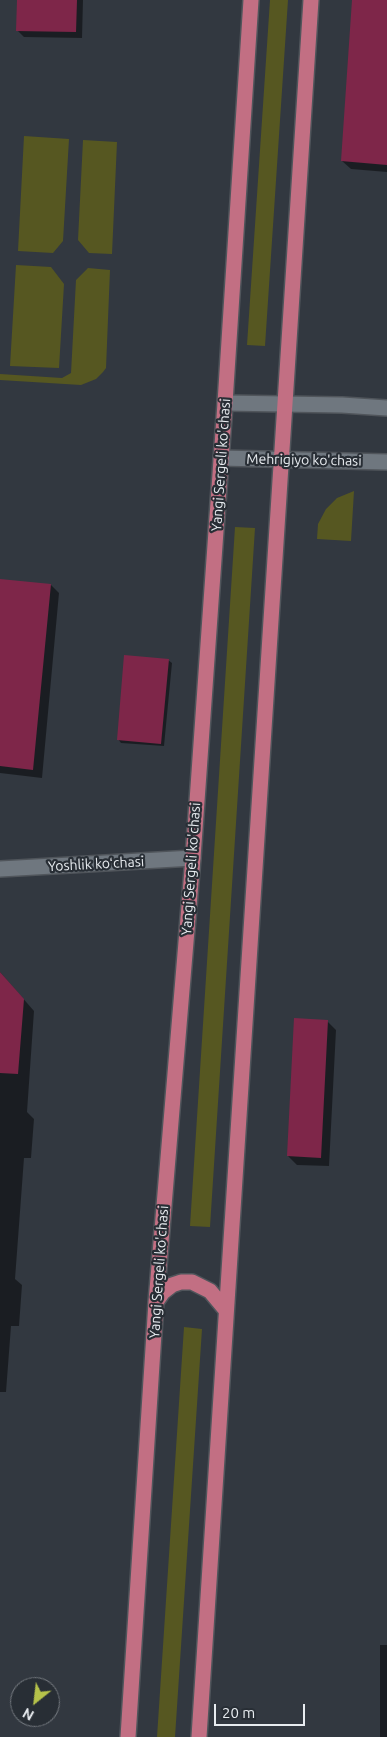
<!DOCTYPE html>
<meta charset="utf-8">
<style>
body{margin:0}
#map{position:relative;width:387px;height:1737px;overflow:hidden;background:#323840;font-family:Ubuntu,sans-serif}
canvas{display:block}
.north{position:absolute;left:10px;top:1677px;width:50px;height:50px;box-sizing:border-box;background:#282e35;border:1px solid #757a80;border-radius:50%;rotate:209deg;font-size:14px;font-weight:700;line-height:20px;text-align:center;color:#e8ecf0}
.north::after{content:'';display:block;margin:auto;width:18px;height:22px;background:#b5c24a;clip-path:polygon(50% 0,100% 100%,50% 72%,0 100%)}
.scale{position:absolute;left:214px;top:1704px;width:91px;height:22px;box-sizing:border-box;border:2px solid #e8ecf0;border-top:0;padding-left:6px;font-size:15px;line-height:18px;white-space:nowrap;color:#e8ecf0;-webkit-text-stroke:4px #282e35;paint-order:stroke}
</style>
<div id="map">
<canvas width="387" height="1737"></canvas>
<div class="north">N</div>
<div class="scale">20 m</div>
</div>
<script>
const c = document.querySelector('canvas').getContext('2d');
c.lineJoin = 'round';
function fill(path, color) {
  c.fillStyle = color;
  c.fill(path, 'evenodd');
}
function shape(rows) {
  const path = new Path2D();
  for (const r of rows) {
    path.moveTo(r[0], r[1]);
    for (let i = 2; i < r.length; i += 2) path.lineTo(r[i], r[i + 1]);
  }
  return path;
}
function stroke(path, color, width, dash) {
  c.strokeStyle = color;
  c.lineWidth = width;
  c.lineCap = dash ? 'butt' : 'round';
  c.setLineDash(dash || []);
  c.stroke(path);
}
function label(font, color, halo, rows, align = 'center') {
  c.font = font + ' Ubuntu,sans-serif';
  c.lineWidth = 4.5;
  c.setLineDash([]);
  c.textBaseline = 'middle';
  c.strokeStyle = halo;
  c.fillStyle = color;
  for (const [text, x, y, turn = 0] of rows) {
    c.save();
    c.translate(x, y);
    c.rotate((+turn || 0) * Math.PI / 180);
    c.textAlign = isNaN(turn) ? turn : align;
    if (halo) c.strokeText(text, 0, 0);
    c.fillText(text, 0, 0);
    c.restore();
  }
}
fill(shape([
 [270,0,288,0,265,346,247,345],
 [24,136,69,139,63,241,53,253,18,251],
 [83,140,117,142,112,254,89,253,78,240],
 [16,265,51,267,64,284,59,368,10,366],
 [88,268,110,270,106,368,103,372,96,379,81,385,0,380,0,374,62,378,71,373,76,280],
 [354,491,351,541,317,539,318,524,326,509,337,498],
 [235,527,255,528,210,1227,190,1226],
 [184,1327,202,1329,175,1737,157,1737]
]), '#565721');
fill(shape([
 [18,0,83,0,82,38,24,37,17,30],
 [353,0,387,0,387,172,351,169,342,161],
 [0,580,51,585,59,593,42,778,0,773],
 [168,660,172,663,164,746,121,743,118,739],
 [0,972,34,1011,27,1112,34,1119,31,1158,24,1158,15,1279,22,1285,19,1326,11,1326,6,1392,0,1392],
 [327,1021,336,1030,329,1166,297,1165,288,1156],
 [380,1645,387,1645,387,1737,380,1737]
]), '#0007');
fill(shape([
 [17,0,77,0,76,32,16,31],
 [352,0,387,0,387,165,341,161],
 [0,579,51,584,33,770,0,766],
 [124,655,169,659,161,744,117,740],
 [0,972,24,999,18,1074,0,1073],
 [294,1018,328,1020,321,1158,287,1156]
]), '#7e2649');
const street = shape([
 [0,869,193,858]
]);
const secondary = shape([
 [225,403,342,405,387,408],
 [221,458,387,462]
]);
const primary = shape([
 [156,1302,163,1292,172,1285,181,1282,192,1282,210,1291,225,1309],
 [128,1737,156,1302,193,858,225,403,251,0],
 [199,1737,311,0]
]);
stroke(street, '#50555b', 18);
stroke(secondary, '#50555b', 18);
stroke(primary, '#50555b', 18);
stroke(street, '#6f777f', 15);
stroke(secondary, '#6f777f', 15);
stroke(primary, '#c26f83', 15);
label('14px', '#e8ecf0', '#282e35', [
 ["Mehrigiyo ko'chasi",304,460,1],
 ["Yangi Sergeli ko'chasi",221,465,-86],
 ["Yoshlik koʻchasi",96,864,-3],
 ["Yangi Sergeli ko'chasi",191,869,-86],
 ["Yangi Sergeli ko'chasi",159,1272,-86]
]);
</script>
